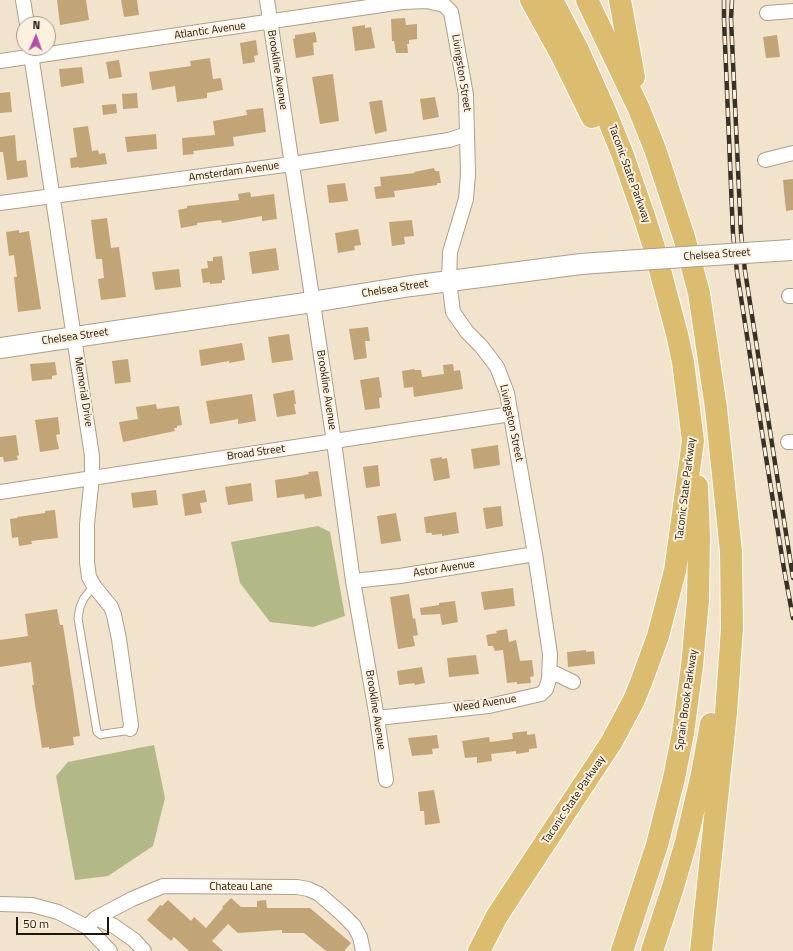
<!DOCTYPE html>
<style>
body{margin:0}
#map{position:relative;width:793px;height:951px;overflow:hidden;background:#f2e3cc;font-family:"Titillium Web",sans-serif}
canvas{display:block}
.north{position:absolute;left:16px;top:16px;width:40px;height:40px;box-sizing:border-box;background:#fdf1de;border:1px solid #a3998b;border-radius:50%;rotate:2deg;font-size:11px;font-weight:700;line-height:16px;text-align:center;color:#1b160e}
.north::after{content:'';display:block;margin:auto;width:14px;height:18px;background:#b64dae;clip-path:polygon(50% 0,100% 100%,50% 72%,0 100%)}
.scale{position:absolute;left:16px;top:917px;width:93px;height:18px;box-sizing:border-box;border:2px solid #1b160e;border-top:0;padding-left:5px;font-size:12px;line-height:14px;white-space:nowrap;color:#1b160e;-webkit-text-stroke:3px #fdf1de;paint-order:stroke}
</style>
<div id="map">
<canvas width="793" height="951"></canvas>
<div class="north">N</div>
<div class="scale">50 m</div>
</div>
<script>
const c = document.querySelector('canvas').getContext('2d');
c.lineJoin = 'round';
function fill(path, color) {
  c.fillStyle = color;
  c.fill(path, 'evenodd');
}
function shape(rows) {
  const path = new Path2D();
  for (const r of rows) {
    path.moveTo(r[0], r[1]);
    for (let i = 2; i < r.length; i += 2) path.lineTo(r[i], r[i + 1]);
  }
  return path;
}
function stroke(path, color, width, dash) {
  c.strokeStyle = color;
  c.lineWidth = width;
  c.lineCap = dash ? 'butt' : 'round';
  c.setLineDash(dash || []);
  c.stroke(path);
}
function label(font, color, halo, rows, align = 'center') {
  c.font = font + ' "Titillium Web",sans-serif';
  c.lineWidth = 4;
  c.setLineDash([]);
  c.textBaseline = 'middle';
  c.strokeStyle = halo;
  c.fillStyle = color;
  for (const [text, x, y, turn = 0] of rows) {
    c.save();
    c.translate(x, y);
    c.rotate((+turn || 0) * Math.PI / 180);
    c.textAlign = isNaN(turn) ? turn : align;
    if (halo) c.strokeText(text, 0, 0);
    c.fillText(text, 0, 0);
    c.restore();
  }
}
fill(shape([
 [318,526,330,532,345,616,313,627,270,622,240,583,231,542],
 [154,745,165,798,153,846,108,876,75,880,56,776,68,762]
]), '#b3b887');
fill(shape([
 [57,0,86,0,89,20,60,25],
 [121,0,137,0,139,15,124,17],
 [405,18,406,25,417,24,417,39,409,40,409,44,407,44,408,53,396,53,394,41,392,41,391,19],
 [365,25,365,28,371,27,375,48,355,51,352,27],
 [315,32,317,42,313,43,314,55,296,58,293,39,295,38,295,35],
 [777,35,780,57,766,58,763,37],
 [256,40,258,55,254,56,255,62,243,64,240,43],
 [210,58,213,79,221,78,223,90,207,93,207,98,177,102,175,86,152,90,149,72,191,66,190,61],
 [119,60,122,77,109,79,106,62],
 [82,67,84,83,61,87,59,69],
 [333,74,339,121,320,124,312,77],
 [10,92,12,112,0,113,0,93],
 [137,93,138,108,123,109,122,94],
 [435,97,439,117,423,120,420,99],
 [382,100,387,131,375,134,369,102],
 [116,104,117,113,103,115,102,105],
 [263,108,266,132,233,137,234,146,193,151,194,154,183,155,182,138,215,135,213,121,247,115,246,110],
 [88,126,92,151,98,150,99,154,105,153,107,164,79,168,79,167,71,168,70,158,77,157,73,128],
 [156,134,157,149,127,152,125,137],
 [15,135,17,161,26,160,28,177,7,180,3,152,0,152,0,137],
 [434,168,435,171,439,171,441,183,437,183,437,185,394,191,395,197,376,199,374,187,381,186,380,177,415,173,414,172],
 [793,179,793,210,786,211,783,180],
 [345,183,348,201,329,203,327,185],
 [250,192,251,197,274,194,277,219,262,221,262,216,222,223,221,220,197,223,197,225,181,228,178,210,187,208,187,206,239,200,238,194],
 [107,218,111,248,119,247,126,297,101,300,98,279,104,278,102,259,96,259,91,220],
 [412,220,414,236,404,237,405,244,392,246,389,222],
 [358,229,361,245,354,246,355,250,338,253,335,233],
 [19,230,19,233,29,231,41,309,18,312,14,277,17,277,14,255,9,256,6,232],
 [276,248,279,270,252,274,249,252],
 [222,256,225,280,222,280,222,283,210,284,210,282,203,283,201,269,208,268,207,261,213,261,213,257],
 [179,269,181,287,155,290,152,272],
 [368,327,370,341,365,341,367,358,354,360,349,329],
 [289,334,293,360,272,363,268,337],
 [242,343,245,360,229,363,229,361,201,366,199,350],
 [128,359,131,382,115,384,112,361],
 [55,362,57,375,52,376,52,379,32,381,30,364],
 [453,364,454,371,460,370,463,389,414,397,413,387,404,388,402,371,414,369,415,370,421,370,422,377,444,374,443,365],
 [379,377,382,397,379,398,380,408,365,410,360,380],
 [294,390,296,404,294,404,296,414,277,417,273,394],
 [252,394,256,421,238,424,238,419,210,424,206,401],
 [156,404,157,409,179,406,182,425,177,426,177,428,174,428,175,431,123,442,119,422,138,419,136,407],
 [58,417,60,434,56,435,59,449,40,452,35,420],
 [16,435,19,455,17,456,18,460,4,462,3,457,0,457,0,437],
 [498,445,500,465,474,469,471,449],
 [442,457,442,459,447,458,450,478,434,481,430,459],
 [378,465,380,486,366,488,363,467],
 [318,471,322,496,305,499,304,494,277,498,275,480,301,476,309,474,308,472],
 [251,483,253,501,228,505,225,487],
 [156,490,158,505,133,508,131,493],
 [205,490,207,502,200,503,202,513,185,516,182,494],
 [501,506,503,526,486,529,483,508],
 [55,510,58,538,31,541,32,544,19,546,18,537,12,538,10,519,17,518,17,517,45,513,45,511],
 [456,512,459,533,442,536,442,534,432,535,432,533,426,533,424,517],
 [396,513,401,541,381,544,377,516],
 [513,588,515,606,484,610,481,592],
 [409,594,413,619,415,618,418,635,413,636,415,646,398,649,390,597],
 [455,601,458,622,442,625,440,614,421,615,420,608,439,605,439,603],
 [57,609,60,625,63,625,80,736,73,737,74,745,49,749,49,747,42,748,32,685,34,685,31,662,0,667,0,640,28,636,25,614],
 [507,629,509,642,516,640,520,661,532,660,534,676,530,677,531,683,517,684,517,682,507,683,503,650,495,651,493,646,488,646,486,635,497,633,496,631],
 [586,650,586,652,594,651,595,664,568,667,567,652],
 [476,655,479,674,449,677,447,658],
 [422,667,425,683,415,685,414,683,399,685,397,671],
 [527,731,527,735,535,734,537,748,529,749,529,752,516,754,516,751,491,754,492,761,477,763,477,757,465,758,462,741,489,737,490,742,513,739,512,733],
 [437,735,439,748,432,749,433,754,412,756,408,738],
 [434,790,440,823,425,825,424,811,420,811,418,792],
 [231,898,241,907,257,907,257,901,266,900,267,908,310,908,351,943,344,951,326,951,304,933,282,933,282,930,238,933,228,924,212,941,223,951,189,951,174,937,171,941,147,920,160,905,162,906,168,900,191,921,194,917,206,928,223,908,222,907]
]), '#c2a576');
const lane = shape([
 [94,586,84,598,80,607,78,618,97,732,101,735,104,734,125,731,130,729]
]);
const street = shape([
 [23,0,27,24],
 [267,0,334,442,353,581,377,718,386,780],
 [767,13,793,11],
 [30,48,92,456,92,477,87,524,87,562,89,577,94,586,111,607,114,615,119,639,131,725,130,729],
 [0,61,402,2,427,1,444,5,451,12,466,95,468,174,466,199,450,252,449,281,453,312,467,332,481,346,497,367,507,393,535,554,550,654,549,679,546,689,541,694,489,706,377,718],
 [765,160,793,153],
 [0,203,292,164,449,140,467,134],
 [789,296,793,296],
 [788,442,793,442],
 [0,492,511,414],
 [353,581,400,576,535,554],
 [550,671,573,682],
 [0,904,32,905,58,912,87,927,110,951],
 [96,918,114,926,134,940,144,951],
 [87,927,96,918,132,899,163,886,297,887,308,889,319,894,341,913,354,926,360,937,363,951]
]);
const secondary = shape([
 [0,348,312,302,411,286,581,264,623,261]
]);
const highway = shape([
 [531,0,561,54,592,117],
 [587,0,639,109,655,149,684,237,699,293,716,408,731,552,732,628,726,713,701,951],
 [620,0,634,77],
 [479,951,497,916,510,896,611,743,634,700,642,680,658,636,675,571,693,441,683,362,677,334,653,244,644,216,622,153,605,111,578,50,552,0],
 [622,951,657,845,674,778,683,733,692,666,698,600,699,538,697,486],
 [652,951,673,887,686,842,702,774,711,724]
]);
stroke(lane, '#ad9f8a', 9);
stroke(street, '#ad9f8a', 16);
stroke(secondary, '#ad9f8a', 22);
stroke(highway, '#fff', 24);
stroke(lane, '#fff', 7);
stroke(street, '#fff', 14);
stroke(secondary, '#fff', 20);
stroke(highway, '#dcbc6f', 22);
const rail = shape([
 [724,0,724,20,733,234,737,272,764,445,784,569,793,618],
 [732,0,731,19,741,233,745,271,793,578]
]);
stroke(rail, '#383127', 4.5);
stroke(rail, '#fdf1de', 3, [9]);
const secondaryBridge = shape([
 [623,261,791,250]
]);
stroke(secondaryBridge, '#ad9f8a', 22, []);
stroke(secondaryBridge, '#fff', 20);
label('11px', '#1b160e', '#fdf1de', [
 ["Atlantic Avenue",210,31,-8],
 ["Brookline Avenue",277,70,81],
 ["Livingston Street",461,73,81],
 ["Amsterdam Avenue",234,172,-8],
 ["Taconic State Parkway",629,174,70],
 ["Chelsea Street",717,255,-4],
 ["Chelsea Street",395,289,-9],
 ["Chelsea Street",75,337,-8],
 ["Brookline Avenue",326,390,81],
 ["Memorial Drive",83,392,81],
 ["Livingston Street",511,423,78],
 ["Broad Street",256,453,-8],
 ["Taconic State Parkway",686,489,-83],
 ["Astor Avenue",444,569,-9],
 ["Sprain Brook Parkway",687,700,-82],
 ["Weed Avenue",485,704,-9],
 ["Brookline Avenue",375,710,81],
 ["Taconic State Parkway",574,800,-56],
 ["Chateau Lane",241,887]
]);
</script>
